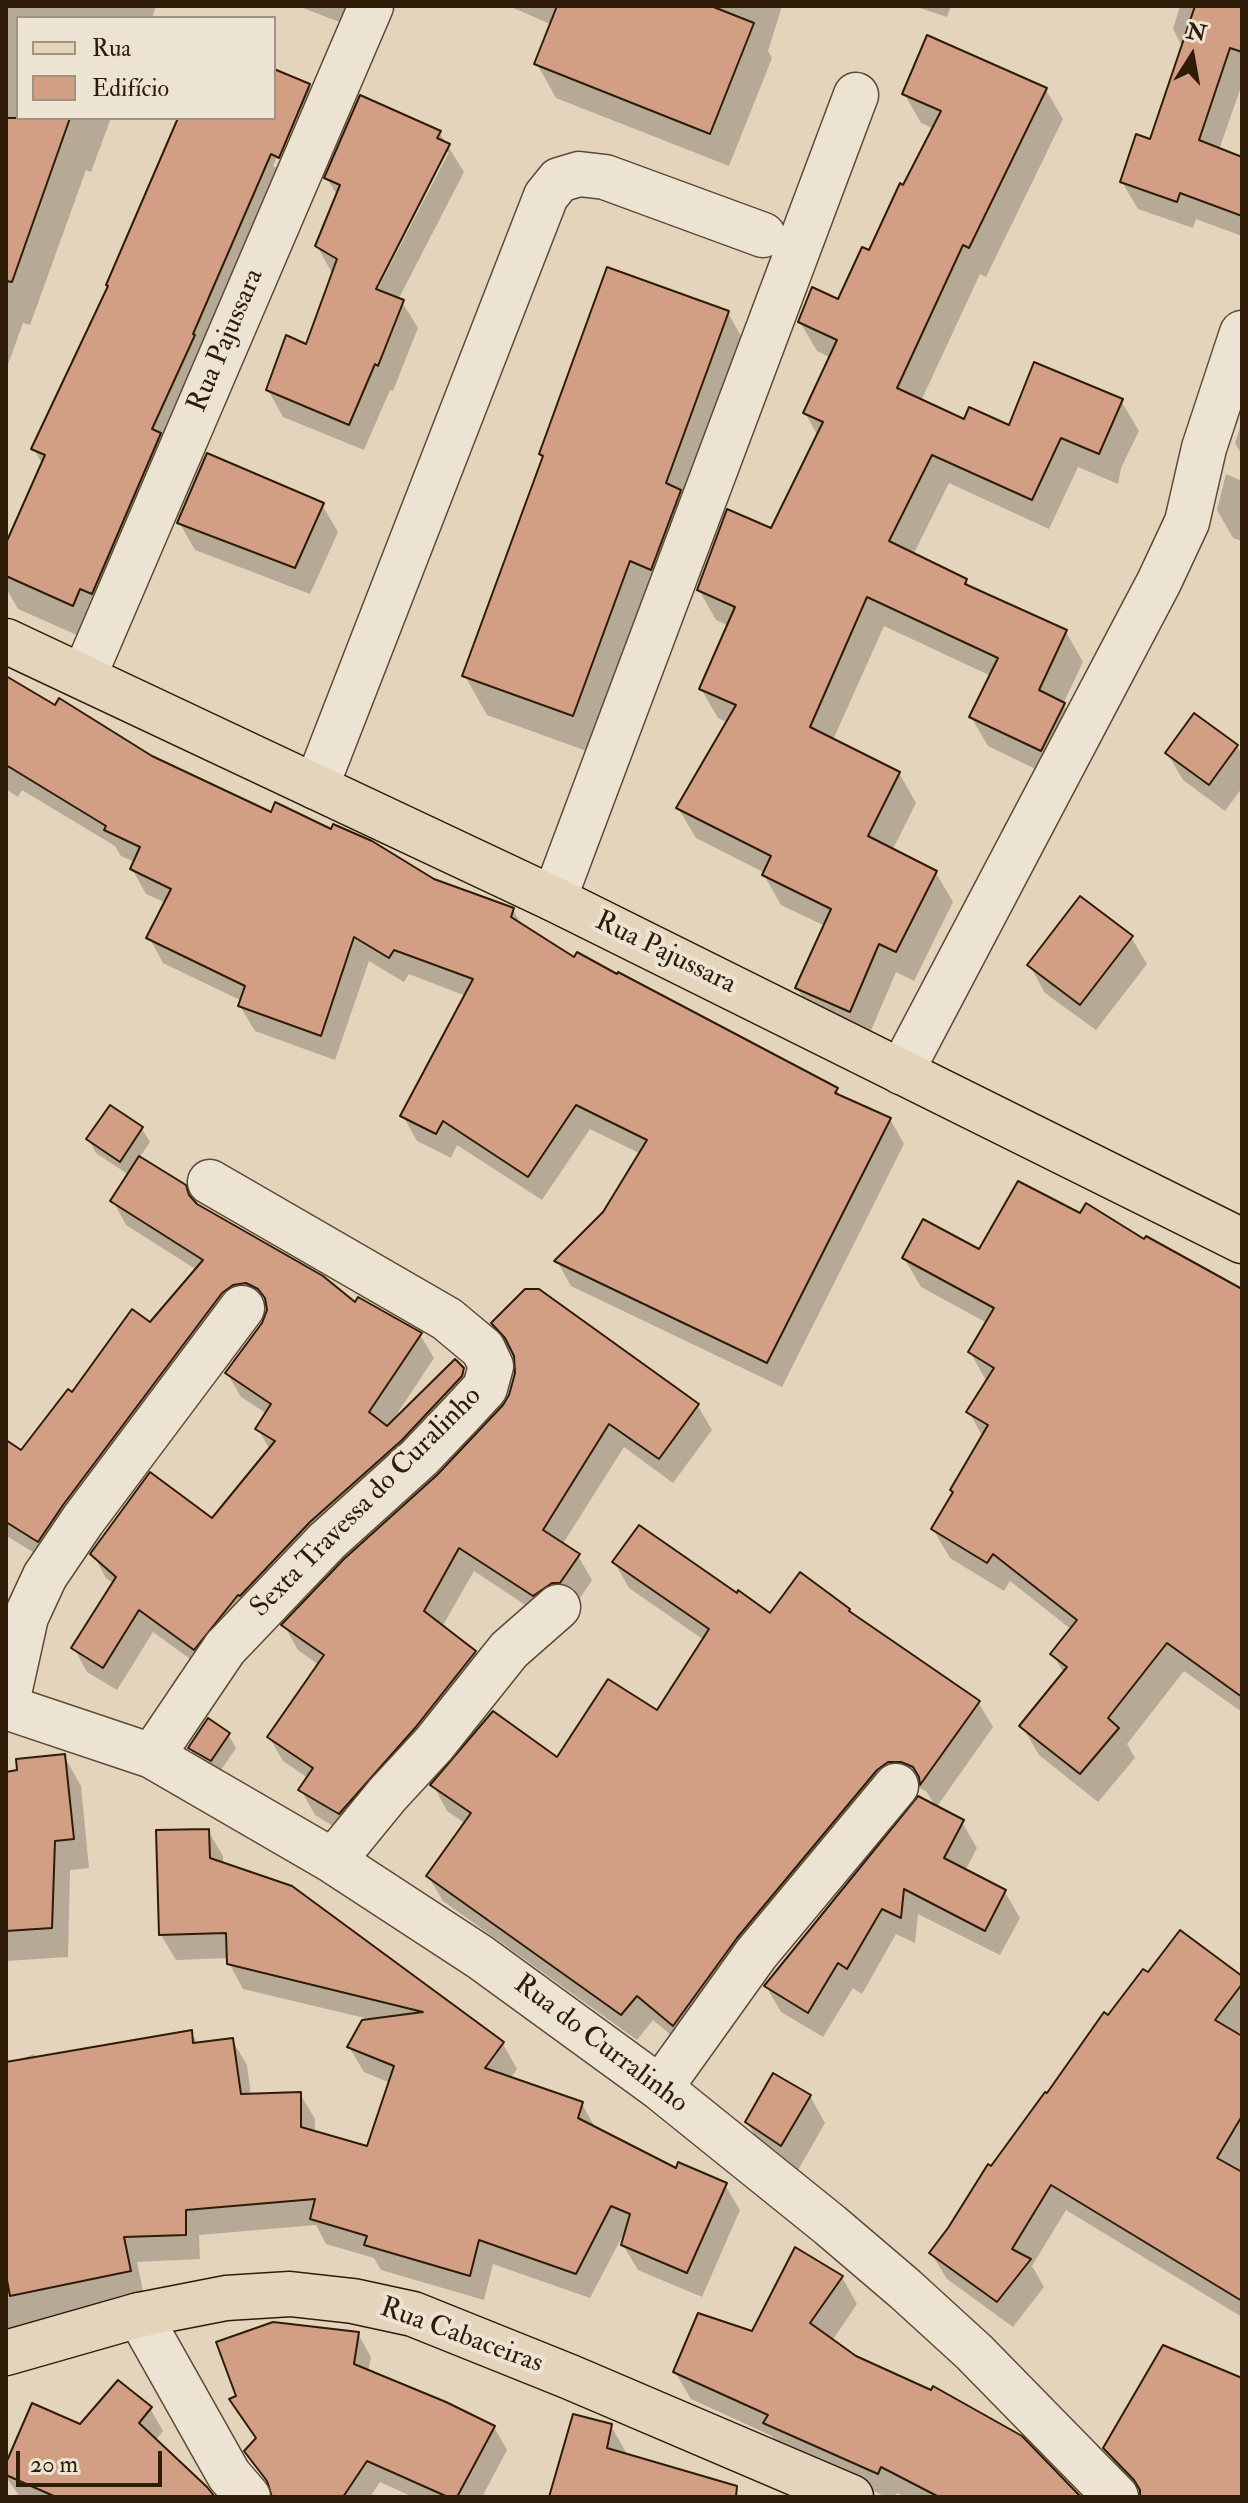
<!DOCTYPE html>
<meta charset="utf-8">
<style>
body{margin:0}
#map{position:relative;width:1248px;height:2503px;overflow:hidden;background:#e4d4bc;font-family:"IM FELL Double Pica",serif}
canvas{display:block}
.frame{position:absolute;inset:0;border:8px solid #2e1c09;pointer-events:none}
.legend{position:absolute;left:16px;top:16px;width:260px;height:104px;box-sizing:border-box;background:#ede3d3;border:2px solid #a19382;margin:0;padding:10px 14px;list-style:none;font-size:24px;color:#2e1c09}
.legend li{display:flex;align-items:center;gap:16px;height:40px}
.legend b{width:40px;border:2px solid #a19382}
.north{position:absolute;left:1152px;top:16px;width:80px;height:80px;-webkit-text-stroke:6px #ede3d3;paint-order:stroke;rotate:11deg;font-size:22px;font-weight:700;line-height:32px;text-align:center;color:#2e1c09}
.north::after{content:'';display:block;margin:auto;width:28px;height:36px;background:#2e1c09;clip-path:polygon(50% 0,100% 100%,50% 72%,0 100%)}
.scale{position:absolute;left:16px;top:2451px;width:146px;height:36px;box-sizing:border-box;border:4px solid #2e1c09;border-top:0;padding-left:10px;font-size:24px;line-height:28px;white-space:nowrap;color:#2e1c09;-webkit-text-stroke:6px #ede3d3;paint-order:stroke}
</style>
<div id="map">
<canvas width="1248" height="2503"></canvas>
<div class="frame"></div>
<ul class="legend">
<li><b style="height:10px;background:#e4d4bc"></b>Rua</li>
<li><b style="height:22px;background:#d39f84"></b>Edifício</li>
</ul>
<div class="north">N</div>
<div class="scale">20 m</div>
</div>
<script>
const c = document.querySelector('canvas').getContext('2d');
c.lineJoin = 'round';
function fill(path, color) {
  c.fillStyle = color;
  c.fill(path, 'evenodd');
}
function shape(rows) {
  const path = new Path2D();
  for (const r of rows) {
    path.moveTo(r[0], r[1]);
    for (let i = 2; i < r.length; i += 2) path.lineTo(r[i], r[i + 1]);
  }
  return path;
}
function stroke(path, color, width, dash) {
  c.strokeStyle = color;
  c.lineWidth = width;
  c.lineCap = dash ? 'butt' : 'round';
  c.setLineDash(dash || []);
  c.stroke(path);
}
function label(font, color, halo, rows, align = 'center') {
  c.font = font + ' "IM FELL Double Pica",serif';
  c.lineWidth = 8;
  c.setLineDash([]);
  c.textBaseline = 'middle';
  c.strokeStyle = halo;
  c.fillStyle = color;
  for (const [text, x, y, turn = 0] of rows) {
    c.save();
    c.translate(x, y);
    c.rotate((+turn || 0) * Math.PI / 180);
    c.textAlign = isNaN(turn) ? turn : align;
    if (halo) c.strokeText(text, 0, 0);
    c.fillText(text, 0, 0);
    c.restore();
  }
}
fill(shape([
 [6,6,156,6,152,18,18,18,18,118,111,118,91,172,86,170,30,325,23,323,6,370],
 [298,6,372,6,360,30],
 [509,6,782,6,768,51,772,58,729,166,556,98,537,64,552,25],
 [914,6,951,6,947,17],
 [1180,6,1242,6,1242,84,1219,150,1242,159,1242,236,1196,219,1193,228,1138,209,1122,182,1151,142,1183,48,1173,29],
 [274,71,309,86,331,124,95,643,18,609,6,588,6,548,43,465,33,448,215,118,274,118],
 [298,108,302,108,277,168,273,166],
 [1046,90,1063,119,986,277,980,274,921,401,965,421,1010,428,1121,401,1139,431,1121,468,1118,484,1078,467,1049,529,949,483,913,555,966,580,971,589,1066,632,1083,662,1063,704,1080,734,1058,780,988,746,971,717,991,676,884,626,833,740,899,773,916,803,892,851,936,873,953,902,914,981,896,972,867,1040,814,1017,797,988,825,926,781,905,764,875,765,873,696,838,678,808,728,723,718,718,701,689,729,626,716,620,699,590,772,531,818,436,805,413,831,358,817,351,800,322,839,302,870,253,934,129,921,123,904,93],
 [439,132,464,172,398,300,402,302,418,328,393,391,390,390,364,450,283,417,268,390,307,347,332,273,317,246,338,197,327,178],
 [444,152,449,152,373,298,369,296],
 [728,313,750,352,595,754,487,715,465,676,544,459,541,454],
 [1242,421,1242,455,1235,443],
 [1226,474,1242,481,1242,541,1233,538,1217,510],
 [322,505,338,532,310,594,195,550,179,522],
 [6,678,151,758,272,815,433,881,513,910,523,927,575,960,836,1089,841,1098,890,1119,904,1144,782,1387,571,1286,557,1261,605,1213,641,1154,590,1129,542,1200,457,1145,451,1158,417,1141,403,1116,466,996,409,974,404,982,369,961,335,1060,255,1031,240,1006,242,1001,163,963,149,937,166,903,146,894,132,869,135,862,121,856,115,846,22,790,18,797,6,789],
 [1237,746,1242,755,1242,788,1225,811,1183,780,1167,753],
 [1131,937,1147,964,1096,1030,1045,993,1030,966],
 [110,1108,142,1129,150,1142,139,1158,184,1186,194,1203,355,1305,420,1335,434,1358,391,1423,463,1370,477,1394,208,1672,153,1632,117,1690,87,1672,74,1648,114,1584,106,1578,93,1554,213,1521,270,1450,258,1429,267,1414,241,1397,227,1373,264,1324,269,1310,259,1306,52,1564,7,1536,6,1543,6,1456,22,1452,73,1395,150,1324,197,1270,126,1225,113,1201,129,1175,96,1153,88,1139],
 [1080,1216,1145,1242,1242,1290,1242,1712,1184,1671,1127,1744,1135,1758,1098,1802,1039,1755,1022,1726,1064,1674,1053,1654,1072,1630,1010,1581,1004,1591,950,1558,933,1529,954,1494,952,1490,983,1437,969,1412,987,1382,970,1352,987,1323,921,1287,904,1258,980,1252],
 [538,1291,698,1406,712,1430,673,1483,624,1447,562,1545,578,1556,592,1580,574,1607,548,1620,474,1571,442,1627,475,1652,489,1677,353,1838,315,1815,301,1790,308,1778,283,1761,269,1737,319,1665,298,1650,284,1625,438,1477,505,1406,517,1373,516,1356,508,1348,494,1324],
 [614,1562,737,1595,771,1616,849,1610,852,1615,978,1702,993,1727,936,1808,962,1822,977,1848,965,1871,1005,1892,1020,1918,1000,1955,918,1914,915,1943,896,1934,862,1994,853,1988,823,2037,781,2012,766,1986,936,1807,926,1791,917,1787,689,2050,653,2020,637,2040,443,1901,428,1876,466,1824,447,1811,433,1785,557,1760,658,1713,704,1640,629,1588],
 [228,1734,236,1748,219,1773,198,1761,190,1748],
 [64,1756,81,1786,89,1868,70,1870,68,1957,6,1961,6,1774],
 [208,1831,223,1856,223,1864,503,2044,517,2069,510,2079,582,2104,596,2129,677,2171,725,2185,740,2210,702,2297,638,2270,623,2245,626,2234,624,2233,590,2298,493,2264,484,2300,381,2270,374,2258,326,2244,316,2225,199,2235,200,2259,137,2262,144,2296,59,2314,59,2318,6,2329,6,2064,34,2054,37,2059,191,2032,198,2044,232,2040,247,2065,251,2096,300,2094,315,2119,315,2133,368,2148,390,2083,364,2072,349,2047,373,2020,243,1989,229,1963,229,1958,176,1960,161,1935],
 [1148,1975,1242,1978,1242,2029,1237,2036,1242,2038,1242,2317,1066,2210,1032,2266,1044,2287,1013,2327,947,2279,931,2253,991,2169,1048,2096,1109,2018],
 [810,2096,825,2123,797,2172,763,2149,747,2122],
 [842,2277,857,2304,832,2341,1078,2497,905,2497,897,2493,895,2497,887,2497,780,2450,772,2436,691,2399,675,2372,753,2334],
 [358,2334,371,2357,368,2372,494,2427,507,2450,482,2497,413,2497,380,2482,370,2497,274,2497,274,2493,246,2451],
 [1242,2380,1242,2497,1142,2497,1121,2476,1106,2448],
 [150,2408,163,2431,155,2441,213,2497,20,2497,6,2477,6,2468,81,2427],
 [611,2426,626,2452,625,2456,704,2497,551,2497]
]), '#0003');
const building = shape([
 [557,6,711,6,754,23,710,134,534,64,557,6],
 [1195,6,1242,6,1242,52,1230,48,1199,140,1242,157,1242,216,1180,193,1177,202,1120,182,1136,134,1150,139,1195,6],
 [927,35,1047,88,969,248,963,245,897,388,964,419,969,407,1009,425,1034,362,1123,399,1099,454,1061,438,1032,500,932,455,889,541,967,579,965,584,1067,630,1039,690,1065,703,1041,751,969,717,998,658,867,597,810,727,900,772,868,836,937,871,896,952,879,944,850,1012,795,988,831,909,762,875,771,856,676,808,736,705,699,689,735,607,697,590,727,509,771,528,823,422,803,413,837,340,798,322,812,287,838,299,862,247,869,250,900,183,903,185,941,111,902,94,927,35],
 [274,69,310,84,279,158,271,154,193,334,195,335,152,429,161,433,92,594,80,589,73,606,6,576,6,543,45,455,31,449,108,286,106,285,178,118,274,118,274,69],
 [360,95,441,131,437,138,450,144,376,289,404,300,378,366,375,364,349,425,266,390,286,335,306,344,337,259,315,246,340,185,324,178,360,95],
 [6,118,70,118,12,282,6,281,6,118],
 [607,267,729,311,666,483,681,490,651,570,630,561,573,716,462,676,543,456,539,454,607,267],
 [207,453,324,503,295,568,177,523,207,453],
 [6,676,55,705,59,698,152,756,271,812,275,802,331,829,333,824,372,841,434,879,514,908,511,917,574,957,577,952,617,974,618,972,838,1088,835,1093,891,1118,767,1363,554,1261,603,1212,647,1140,576,1105,528,1177,443,1121,436,1134,400,1116,473,979,394,950,389,958,354,937,321,1036,238,1006,245,986,146,938,171,889,130,869,140,847,104,830,106,826,6,765,6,676],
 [1194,713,1238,745,1209,785,1165,753,1194,713],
 [1080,896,1133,936,1080,1005,1027,965,1080,896],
 [110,1105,143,1127,120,1162,86,1139,110,1105],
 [139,1156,186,1185,189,1195,197,1204,323,1276,355,1302,358,1297,422,1333,369,1412,387,1426,455,1359,464,1368,462,1376,402,1440,310,1522,240,1596,238,1595,194,1650,139,1610,103,1668,71,1648,116,1577,90,1554,150,1472,212,1518,275,1441,255,1429,271,1404,225,1373,262,1323,267,1310,265,1298,258,1289,246,1283,233,1285,222,1293,63,1505,38,1542,6,1522,6,1440,21,1450,68,1389,72,1392,132,1309,150,1322,203,1260,110,1201,139,1156],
 [1018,1181,1080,1213,1086,1203,1144,1239,1146,1236,1242,1289,1242,1697,1167,1643,1108,1718,1119,1728,1080,1774,1019,1726,1067,1667,1050,1654,1077,1620,993,1554,987,1563,931,1529,953,1492,950,1490,988,1425,966,1412,994,1368,968,1352,994,1308,902,1258,923,1219,979,1249,1018,1181],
 [525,1289,539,1289,699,1404,659,1459,609,1424,543,1530,580,1554,560,1583,552,1583,533,1596,459,1548,424,1611,476,1651,415,1728,339,1814,298,1790,313,1768,267,1737,324,1655,281,1625,344,1559,437,1475,503,1405,509,1395,515,1373,514,1356,505,1338,491,1323,525,1289],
 [639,1525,737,1593,738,1590,770,1613,800,1572,850,1609,849,1611,980,1701,920,1785,919,1777,913,1767,901,1762,888,1762,877,1770,737,1938,673,2026,637,1996,621,2015,426,1876,471,1813,430,1785,493,1711,557,1757,608,1679,657,1710,709,1629,612,1562,639,1525],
 [208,1718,230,1733,211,1761,188,1748,208,1718],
 [65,1754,74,1839,55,1841,52,1928,6,1931,6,1772,17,1770,16,1759,65,1754],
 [918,1796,964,1820,944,1858,1006,1890,985,1931,904,1889,901,1918,882,1909,847,1969,838,1963,808,2013,764,1986,918,1796],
 [209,1829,210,1858,292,1886,504,2042,485,2068,583,2102,578,2118,676,2168,678,2162,727,2183,687,2273,621,2245,630,2214,611,2206,576,2274,479,2240,470,2276,364,2245,367,2236,310,2219,315,2199,186,2210,186,2235,124,2237,131,2271,10,2296,6,2275,6,2062,192,2030,193,2043,233,2038,241,2094,301,2092,301,2127,367,2146,394,2066,347,2047,362,2020,423,2012,227,1964,226,1933,159,1935,156,1830,209,1829],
 [1180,1930,1242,1976,1242,1984,1215,2020,1242,2036,1242,2116,1217,2158,1242,2172,1242,2301,1051,2185,1012,2249,1031,2259,997,2302,929,2253,948,2228,988,2164,991,2166,1045,2092,1047,2093,1104,2012,1108,2015,1143,1969,1148,1972,1180,1930],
 [773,2073,811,2095,781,2146,745,2122,773,2073],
 [795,2247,843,2276,810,2323,856,2356,931,2390,933,2386,1022,2436,1081,2497,939,2497,881,2467,878,2474,763,2423,768,2415,673,2372,698,2313,752,2331,795,2247],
 [273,2322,359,2332,354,2364,446,2402,495,2426,457,2497,448,2497,367,2461,343,2497,272,2497,267,2481,244,2451,256,2438,229,2399,236,2396,216,2342,273,2322],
 [1163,2345,1242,2378,1242,2497,1140,2497,1140,2490,1134,2480,1103,2448,1163,2345],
 [118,2380,152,2407,139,2423,207,2487,215,2497,56,2497,6,2475,6,2463,32,2403,80,2424,118,2380],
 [573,2414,612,2424,607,2448,737,2486,736,2497,549,2497,573,2414]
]);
fill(building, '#d39f84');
stroke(building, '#2e1c09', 2);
const minor = shape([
 [84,676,371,6],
 [316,787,546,196,559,180,579,174,605,177,763,235],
 [554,899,856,95],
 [901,1072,1159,582,1187,522,1204,448,1242,333],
 [6,1707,152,1756,333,1861,480,1957,660,2088,830,2225,905,2289,974,2352,1116,2497],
 [6,1707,26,1617,45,1576,83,1520,242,1308],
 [152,1756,225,1648,327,1541,419,1458,460,1415,485,1388,491,1366,483,1349,447,1319,210,1182],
 [333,1861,387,1795,434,1744,509,1650,558,1607],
 [660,2088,756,1954,896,1786],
 [139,2315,229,2475,248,2497]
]);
const major = shape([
 [6,641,554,899,1242,1241],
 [6,2353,139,2315,226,2298,290,2294,353,2301,413,2314,570,2377,851,2497]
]);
stroke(minor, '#5c4a36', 47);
stroke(major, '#2e1c09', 47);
stroke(minor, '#ede3d3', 44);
stroke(major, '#e4d4bc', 44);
label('28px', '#2e1c09', '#ede3d3', [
 ["Rua Pajussara",227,341,-67],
 ["Rua Pajussara",665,954,26],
 ["Sexta Travessa do Curalinho",367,1503,-45],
 ["Rua do Curralinho",600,2045,37],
 ["Rua Cabaceiras",461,2337,20]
]);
</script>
